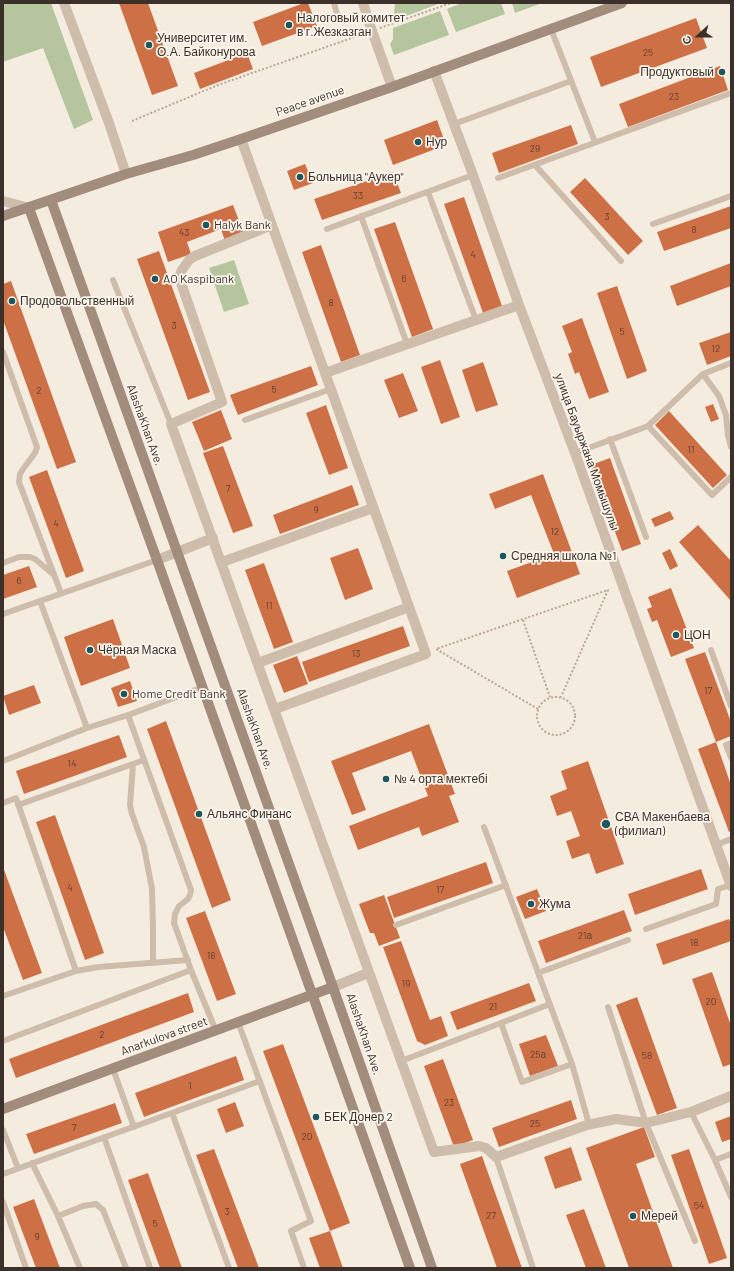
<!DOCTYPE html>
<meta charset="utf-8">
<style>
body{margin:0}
#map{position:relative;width:734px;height:1271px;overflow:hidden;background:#f5ece0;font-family:Barlow,sans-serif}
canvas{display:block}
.frame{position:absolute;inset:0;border:4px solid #3b312a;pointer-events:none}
.north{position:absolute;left:678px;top:16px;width:40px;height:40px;-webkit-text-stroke:3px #fbf6ed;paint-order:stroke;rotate:249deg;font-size:11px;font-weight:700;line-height:16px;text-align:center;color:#3b312a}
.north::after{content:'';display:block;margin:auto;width:14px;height:18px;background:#3b312a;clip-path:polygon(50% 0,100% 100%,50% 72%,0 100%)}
</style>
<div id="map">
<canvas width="734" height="1271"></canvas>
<div class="frame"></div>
<div class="north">С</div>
</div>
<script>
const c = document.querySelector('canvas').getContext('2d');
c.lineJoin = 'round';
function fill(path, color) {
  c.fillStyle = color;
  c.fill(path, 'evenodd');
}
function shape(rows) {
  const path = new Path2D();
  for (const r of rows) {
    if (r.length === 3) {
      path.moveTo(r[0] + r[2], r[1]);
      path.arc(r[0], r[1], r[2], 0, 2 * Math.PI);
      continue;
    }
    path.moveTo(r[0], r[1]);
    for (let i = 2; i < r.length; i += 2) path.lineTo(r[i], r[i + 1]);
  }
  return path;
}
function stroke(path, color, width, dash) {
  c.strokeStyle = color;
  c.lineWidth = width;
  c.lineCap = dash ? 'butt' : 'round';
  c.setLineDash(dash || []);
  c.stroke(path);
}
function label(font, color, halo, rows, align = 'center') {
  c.font = font + ' Barlow,sans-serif';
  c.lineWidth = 3.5;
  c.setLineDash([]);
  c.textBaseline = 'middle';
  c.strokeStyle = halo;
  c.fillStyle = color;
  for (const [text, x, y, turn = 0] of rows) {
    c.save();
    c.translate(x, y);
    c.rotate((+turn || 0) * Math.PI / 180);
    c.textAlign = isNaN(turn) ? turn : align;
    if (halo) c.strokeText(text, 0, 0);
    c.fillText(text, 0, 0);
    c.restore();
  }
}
fill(shape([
 [3,3,51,3,93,120,74,129,43,48,3,62],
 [395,3,438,3,438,4,393,21],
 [462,3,501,3,505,14,456,32,447,9],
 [512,3,542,3,515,13],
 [440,11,449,35,394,55,390,44,393,39,393,28],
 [234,260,249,304,224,312,209,268]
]), '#b5c59e');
fill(shape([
 [119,3,148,3,178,86,152,95],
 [304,3,308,3,317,26,262,46,253,22],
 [696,18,707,48,601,87,590,57],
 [247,53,253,69,200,89,194,73],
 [720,66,728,90,628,127,619,104],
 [437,120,446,145,393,165,384,140],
 [571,125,578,144,499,173,492,153],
 [305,164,313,183,294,190,287,171],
 [393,172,401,193,322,220,314,199],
 [585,178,643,241,628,255,570,192],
 [464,197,502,306,483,313,444,204],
 [233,205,244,234,225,241,221,229,187,242,191,254,168,262,158,232],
 [731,206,731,228,664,251,657,232],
 [395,222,433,329,412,337,374,229],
 [321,245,360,355,341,362,302,252],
 [159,251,210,392,188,400,137,259],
 [731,263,731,286,677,306,670,286],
 [11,281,76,462,57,469,3,320,3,284],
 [617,286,647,371,627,379,597,293],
 [582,318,609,392,589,399,579,372,575,374,568,354,572,352,562,326],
 [731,332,731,356,707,365,699,343],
 [440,360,460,417,441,424,421,367],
 [483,362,498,405,476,412,462,370],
 [311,366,318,385,238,415,230,395],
 [403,373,418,411,399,418,384,380],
 [713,404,719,419,711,422,705,407],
 [326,405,348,468,329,475,306,413],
 [221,410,232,439,204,451,192,422],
 [669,411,727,475,713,488,655,425],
 [223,446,253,526,233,533,203,453],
 [610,458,641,544,622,551,591,465],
 [47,470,84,571,66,578,29,477],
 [543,474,580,574,517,598,507,571,554,554,531,495,495,509,489,494],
 [352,485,359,505,280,534,273,515],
 [670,511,674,519,655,527,651,519],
 [698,525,731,561,731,601,679,542],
 [358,548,373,589,345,600,330,558],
 [670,549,678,566,670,570,662,553],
 [264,563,293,642,274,649,245,570],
 [29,566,37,587,3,599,3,575],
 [671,588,694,648,671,657,657,620,652,622,647,609,652,607,648,597],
 [113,619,130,668,81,686,64,637],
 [403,626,410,646,309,682,302,662],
 [705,652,731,722,731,736,716,742,731,785,731,831,729,832,698,749,716,742,685,659],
 [297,656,308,684,284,693,273,665],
 [130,681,137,701,118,707,111,688],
 [34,685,41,703,9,715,3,696],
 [166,721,231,900,212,908,147,729],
 [429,724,455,794,449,796,459,822,422,836,419,827,358,850,349,826,428,796,411,751,352,773,366,810,352,815,331,761],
 [119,735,127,757,24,794,16,771],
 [588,761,624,864,596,874,589,853,572,859,566,841,580,836,571,811,557,816,550,796,567,789,561,771],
 [55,815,104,953,85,960,36,822],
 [486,862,493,883,394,918,387,897],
 [3,867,42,973,23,980,3,927],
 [701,869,708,889,635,915,628,894],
 [537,889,546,911,525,919,516,897],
 [384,895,400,938,379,946,374,933,370,933,359,904],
 [624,910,632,931,546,963,538,941],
 [205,911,236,994,217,1001,186,918],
 [729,919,731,924,731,941,663,965,656,944],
 [401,941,430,1020,441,1016,448,1036,425,1045,417,1041,383,947],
 [712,972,731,1026,731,1064,723,1067,692,979],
 [529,983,536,1001,457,1030,450,1012],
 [188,993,194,1012,16,1078,9,1059],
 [637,997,677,1108,657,1115,616,1005],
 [546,1035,558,1066,530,1076,519,1044],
 [283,1044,350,1223,330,1231,263,1051],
 [236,1056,244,1080,144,1117,135,1093],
 [443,1059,473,1140,454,1147,424,1066],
 [571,1100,577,1119,499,1147,492,1128],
 [235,1102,244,1126,226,1133,217,1109],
 [115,1103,122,1123,34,1154,26,1134],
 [731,1116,731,1139,722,1142,715,1122],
 [644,1127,655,1157,636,1164,673,1268,629,1268,586,1148],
 [571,1147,582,1180,555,1189,544,1157],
 [214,1149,259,1268,238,1268,196,1155],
 [689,1149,727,1258,709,1264,671,1155],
 [482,1156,522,1268,497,1268,460,1164],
 [148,1173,182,1268,160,1268,128,1180],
 [34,1199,60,1268,36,1268,13,1207],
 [584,1209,606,1268,586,1268,566,1215],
 [330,1231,343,1268,320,1268,309,1238]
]), '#ce7045');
stroke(shape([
 [380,28,451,3],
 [132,121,218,85,363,34],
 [523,620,550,697],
 [556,716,19],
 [538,709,436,649,608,590,561,697]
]), '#baa794', 2, [2, 2]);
stroke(shape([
 [334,3,337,14],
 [551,29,595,142],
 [454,124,571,81],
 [535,165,621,261],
 [498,178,731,93],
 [428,192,476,320],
 [361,216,407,344],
 [653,224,731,196],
 [327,229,473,175],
 [113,280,171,424],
 [3,352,37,447,35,453,23,469,20,474,19,482,61,593],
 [731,363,703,374,648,426,712,495,731,477],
 [703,374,719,396,726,415,728,436,731,447],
 [245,420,331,389],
 [610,439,646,537],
 [575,453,648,426],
 [3,563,19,557,30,557,35,559,54,575],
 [40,601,87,728],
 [3,614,157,560],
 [711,650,731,706],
 [128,715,191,890,190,895,188,899,179,906,175,914,174,923,191,970],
 [731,743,726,745,731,758],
 [3,761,87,728,131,714,203,687],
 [133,764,130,805,132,814,144,847,152,889,153,929,153,963],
 [3,803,16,798,76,971],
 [18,805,144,760],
 [484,827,572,1064,589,1124],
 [716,845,731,839],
 [396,925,506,885],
 [646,929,716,904,718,889,731,885],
 [538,973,628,940],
 [3,996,76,971,98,967,188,960],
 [550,1004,501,1023,522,1082,572,1064],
 [608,1007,646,1123,695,1241],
 [238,1022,311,1221,291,1231,304,1268],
 [3,1041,191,970,216,1031],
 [401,1061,501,1023],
 [113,1069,134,1127],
 [691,1112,715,1160,731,1197],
 [172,1113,229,1268],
 [3,1130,18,1168],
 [104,1137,150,1268],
 [496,1157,533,1268],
 [715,1160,731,1154],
 [32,1163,58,1216,80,1268],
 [3,1174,260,1081],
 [3,1202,26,1268],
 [58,1216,83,1206,96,1204,103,1210,126,1268]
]), '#cebdaa', 6);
stroke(shape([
 [64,3,109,123,126,174],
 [363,3,372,31,392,87],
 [434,71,473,175,519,305,575,453,731,886],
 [241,139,426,654,275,709],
 [3,201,29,208],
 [272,225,195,256,189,260,182,270,179,277,222,402,171,424,434,1152,479,1146,486,1148,496,1157,587,1125,616,1119,646,1123,691,1112,731,1096],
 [325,373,519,305],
 [157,560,213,538],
 [222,562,373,508],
 [258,663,409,607],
 [333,987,368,973]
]), '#cebdaa', 10);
stroke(shape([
 [51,200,323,959,432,1268],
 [29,208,157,560,410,1268],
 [3,216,126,174,193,155,241,139,392,87,622,3],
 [3,1109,333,987]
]), '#a28c7b', 10);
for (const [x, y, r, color] of [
 [289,25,4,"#1c5760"],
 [149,45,4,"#1c5760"],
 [722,72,4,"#1c5760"],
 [418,142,4,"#1c5760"],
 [300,177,4,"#1c5760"],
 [206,225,4,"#1c5760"],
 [155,279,4,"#1c5760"],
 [12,301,4,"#1c5760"],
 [503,556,4,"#1c5760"],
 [676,635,4,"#1c5760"],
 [90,650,4,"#1c5760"],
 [124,694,4,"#1c5760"],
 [386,779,4,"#1c5760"],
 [199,814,4,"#1c5760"],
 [606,824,5,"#1c5760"],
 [531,904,4,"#1c5760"],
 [316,1117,4,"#1c5760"],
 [633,1216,4,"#1c5760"]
]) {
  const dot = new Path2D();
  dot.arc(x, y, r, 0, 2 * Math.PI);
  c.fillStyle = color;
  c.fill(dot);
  stroke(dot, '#fbf6ed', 1.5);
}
label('10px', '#604131', null, [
 ["25",648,53],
 ["23",674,97],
 ["29",535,149],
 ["33",358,196],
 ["3",607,217],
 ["8",694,230],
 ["43",184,233],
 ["4",473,255],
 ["6",404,279],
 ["8",331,303],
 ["3",174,326],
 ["5",622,332],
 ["12",716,349],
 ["5",274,390],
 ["2",39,391],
 ["11",691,450],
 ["7",228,489],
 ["9",316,510],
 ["4",56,524],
 ["12",555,532],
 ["6",19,581],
 ["11",269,606],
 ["13",356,654],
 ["17",708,691],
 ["14",72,764],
 ["4",70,888],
 ["17",440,890],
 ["21а",585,936],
 ["18",694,943],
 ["18",211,956],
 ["19",406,984],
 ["20",711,1002],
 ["21",493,1007],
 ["2",102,1035],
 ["25а",538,1055],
 ["58",647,1056],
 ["1",190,1086],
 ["23",449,1103],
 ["25",535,1124],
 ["7",74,1128],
 ["20",307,1137],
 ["54",699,1206],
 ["3",227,1212],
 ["27",491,1216],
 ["5",155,1224],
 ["9",37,1237]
]);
label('12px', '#3b312a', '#fbf6ed', [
 ["Налоговый комитет",297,18],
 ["в г.Жезказган",297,32],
 ["Университет им.",157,38],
 ["О.А. Байконурова",157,52],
 ["Продуктовый",714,72,"right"],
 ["Нур",426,142],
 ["Больница \"Аукер\"",308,177],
 ["Halyk Bank",214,225],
 ["AO Kaspibank",163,279],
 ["Продовольственный",20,301],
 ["Средняя школа №1",511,556],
 ["ЦОН",684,635],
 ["Чёрная Маска",98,650],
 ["Home Credit Bank",132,694],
 ["№ 4 орта мектебі",394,779],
 ["Альянс Финанс",207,814],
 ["СВА Макенбаева",615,817],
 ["(филиал)",615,831],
 ["Жума",539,904],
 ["БЕК Донер 2",324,1117],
 ["Мерей",641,1216]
], 'left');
label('12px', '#3b312a', '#fbf6ed', [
 ["Peace avenue",310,101,-19],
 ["AlashaKhan Ave.",145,425,70],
 ["улица Бауыржана Момышулы",587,452,70],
 ["AlashaKhan Ave.",255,729,70],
 ["AlashaKhan Ave.",364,1034,71],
 ["Anarkulova street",164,1036,-20]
]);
</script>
